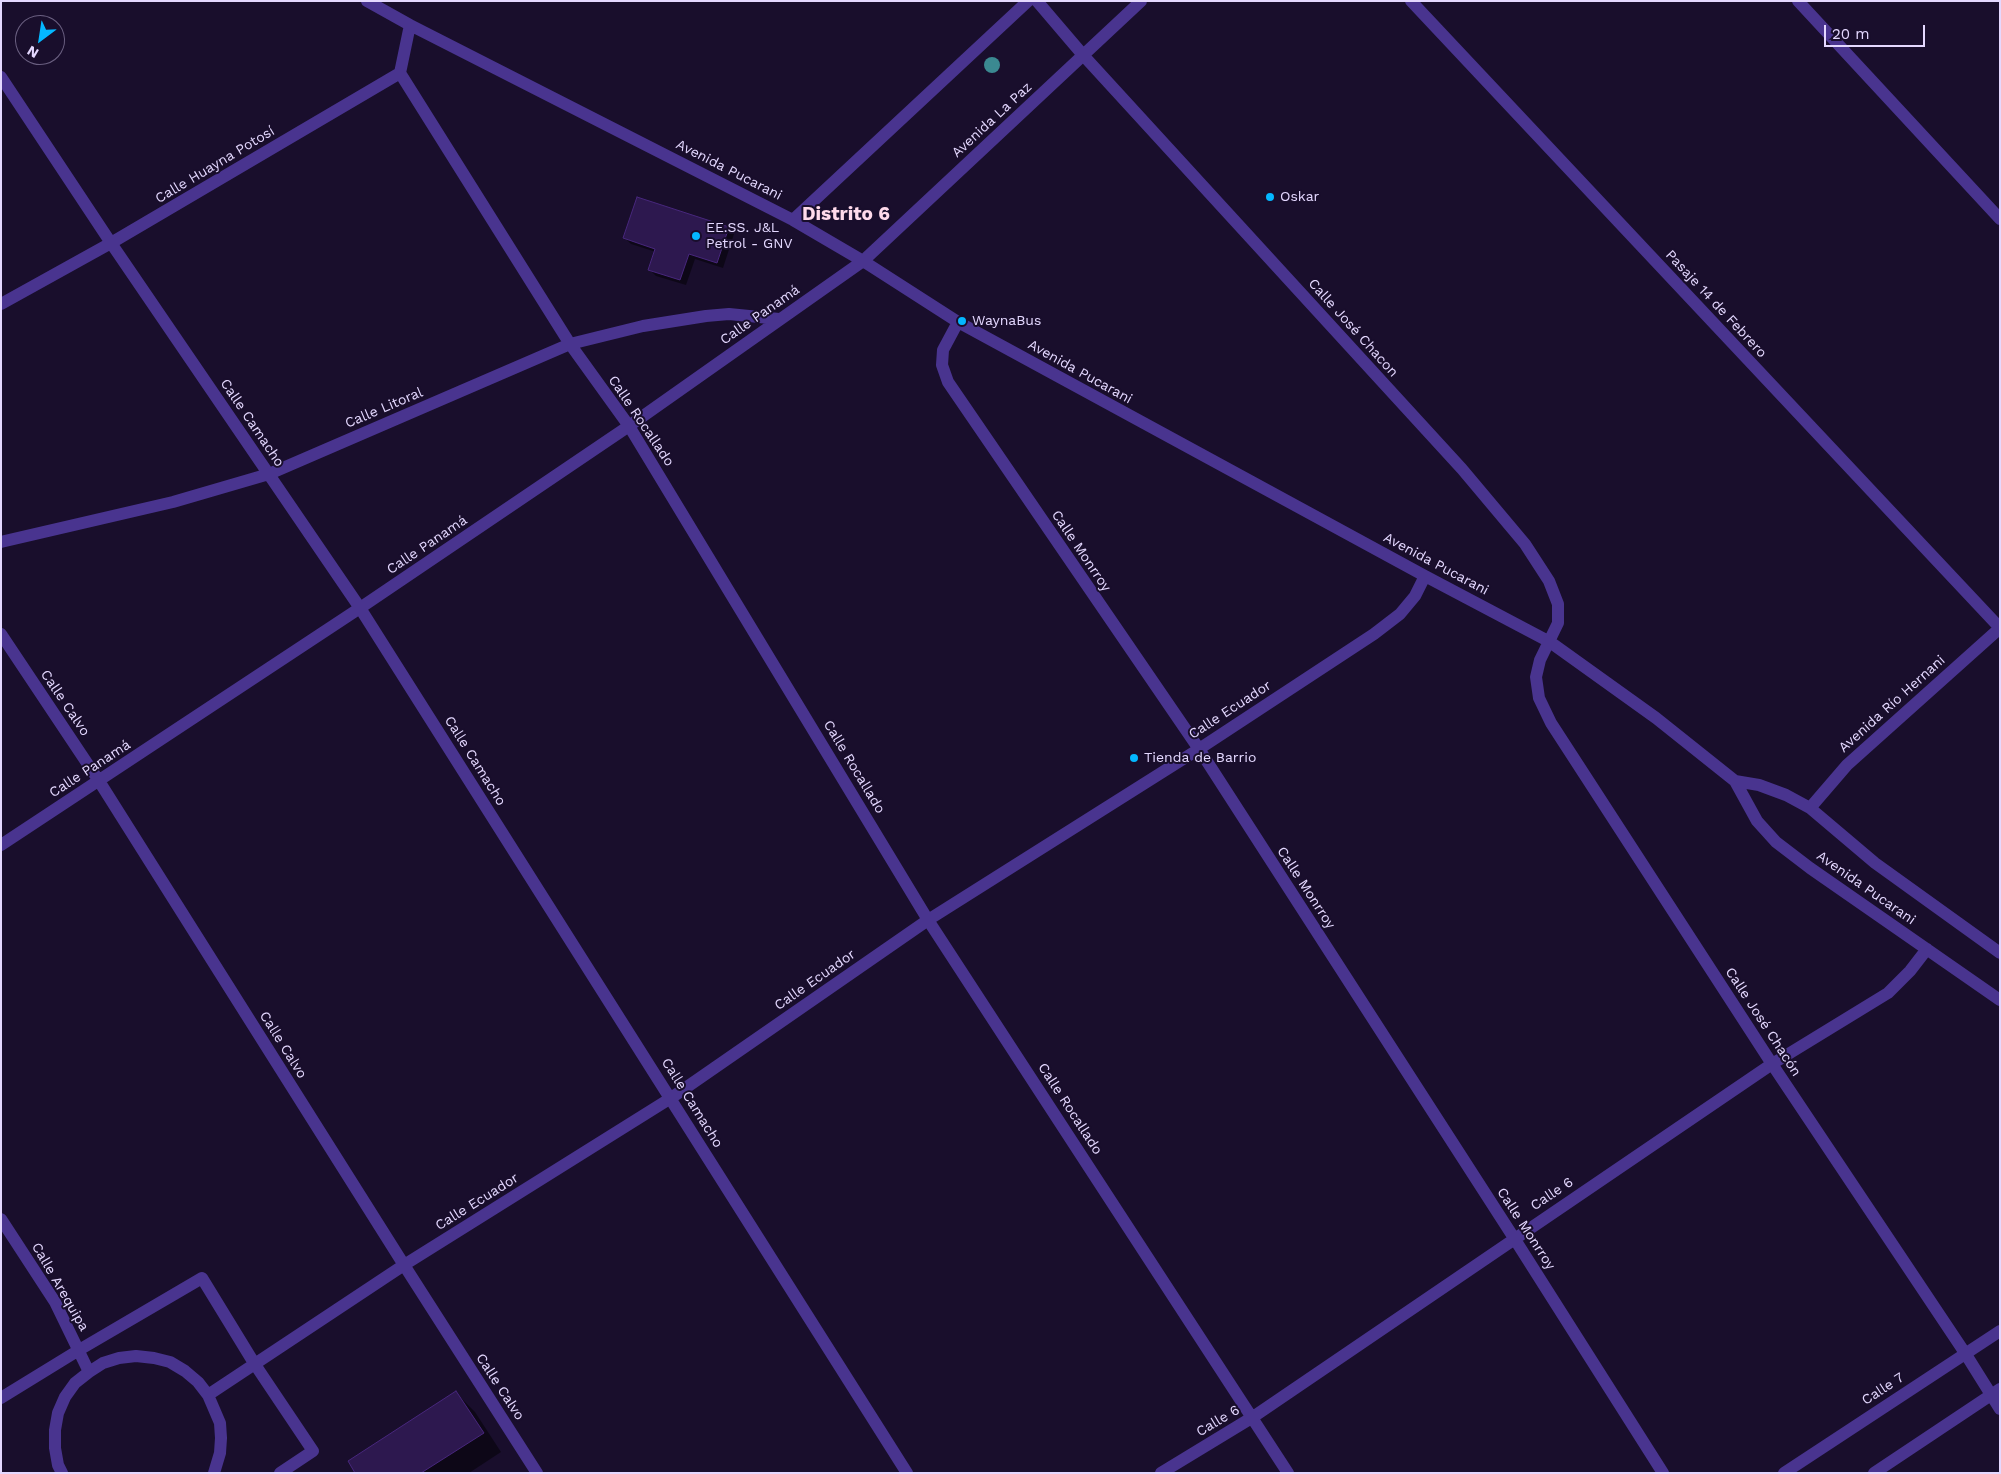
<!DOCTYPE html>
<meta charset="utf-8">
<style>
body{margin:0}
#map{position:relative;width:2001px;height:1474px;overflow:hidden;background:#190e2c;font-family:"Work Sans",sans-serif}
canvas{display:block}
.frame{position:absolute;inset:0;border:2px solid #e4d8ff;pointer-events:none}
.north{position:absolute;left:15px;top:15px;width:50px;height:50px;box-sizing:border-box;background:#190e2c;border:1px solid #6a5f80;border-radius:50%;rotate:211deg;font-size:14px;font-weight:700;line-height:20px;text-align:center;color:#e4d8ff}
.north::after{content:'';display:block;margin:auto;width:18px;height:22px;background:#04b7ff;clip-path:polygon(50% 0,100% 100%,50% 72%,0 100%)}
.scale{position:absolute;left:1824px;top:25px;width:101px;height:22px;box-sizing:border-box;border:2px solid #e4d8ff;border-top:0;padding-left:6px;font-size:15px;line-height:18px;white-space:nowrap;color:#e4d8ff;-webkit-text-stroke:4px #190e2c;paint-order:stroke}
</style>
<div id="map">
<canvas width="2001" height="1474"></canvas>
<div class="frame"></div>
<div class="north">N</div>
<div class="scale">20 m</div>
</div>
<script>
const c = document.querySelector('canvas').getContext('2d');
c.lineJoin = 'round';
function fill(path, color) {
  c.fillStyle = color;
  c.fill(path, 'evenodd');
}
function shape(rows) {
  const path = new Path2D();
  for (const r of rows) {
    path.moveTo(r[0], r[1]);
    for (let i = 2; i < r.length; i += 2) path.lineTo(r[i], r[i + 1]);
  }
  return path;
}
function stroke(path, color, width, dash) {
  c.strokeStyle = color;
  c.lineWidth = width;
  c.lineCap = dash ? 'butt' : 'round';
  c.setLineDash(dash || []);
  c.stroke(path);
}
function label(font, color, halo, rows, align = 'center') {
  c.font = font + ' "Work Sans",sans-serif';
  c.lineWidth = 4;
  c.setLineDash([]);
  c.textBaseline = 'middle';
  c.strokeStyle = halo;
  c.fillStyle = color;
  for (const [text, x, y, turn = 0] of rows) {
    c.save();
    c.translate(x, y);
    c.rotate((+turn || 0) * Math.PI / 180);
    c.textAlign = isNaN(turn) ? turn : align;
    if (halo) c.strokeText(text, 0, 0);
    c.fillText(text, 0, 0);
    c.restore();
  }
}
fill(shape([
 [728,228,734,234,723,268,695,259,686,285,656,276,650,270,656,252,631,244,625,238],
 [456,1393,475,1412,501,1452,469,1473,357,1473]
]), '#0007');
const building = shape([
 [637,197,729,227,717,263,689,254,680,280,648,270,655,249,623,238,637,197],
 [456,1391,484,1433,421,1473,355,1473,348,1461,456,1391]
]);
fill(building, '#2d184f');
stroke(building, '#48277d', 1);
stroke(shape([
 [367,1,410,25,793,220,863,261,958,322,1425,576,1550,642,1656,718,1735,781,1757,821,1776,842,1810,868,2000,1000],
 [1037,1,1083,55,1462,469,1525,544,1549,581,1558,604,1558,623,1540,660,1536,677,1539,698,1551,723,1772,1064,1965,1353,2000,1409],
 [1411,1,2000,628],
 [1798,1,2000,219],
 [400,73,570,344,629,426,928,920,1288,1473],
 [1,77,111,243,360,608,907,1473],
 [793,220,1028,1],
 [1,304,111,243,400,73,410,25],
 [958,322,943,350,942,365,948,382,1199,749,1514,1238,1663,1473],
 [1,542,173,502,269,474,570,344,643,326,706,316,729,314,779,319],
 [1,634,99,781,404,1265,537,1473],
 [1735,781,1759,785,1786,795,1810,808,1875,863,2000,953],
 [1810,808,1847,765,2000,628],
 [1,845,360,608,629,426,863,261,1141,1],
 [1,1219,55,1302,89,1372],
 [208,1395,404,1265,671,1098,928,920,1199,749,1374,634,1400,614,1415,596,1425,576],
 [1,1398,79,1350,202,1278,254,1363,313,1451,280,1473],
 [62,1473,58,1465,55,1448,55,1430,58,1413,65,1397,75,1383,89,1372,103,1363,119,1358,136,1356,154,1358,170,1362,185,1371,198,1382,208,1395,220,1423,221,1438,220,1453,214,1473],
 [1161,1473,1253,1417,1772,1064,1888,993,1910,971,1927,949],
 [1784,1473,2000,1331],
 [1874,1473,2000,1389]
]), '#49348f', 12);
c.fillStyle = '#3b8991';
for (const [x, y] of [
 [992,65]
]) {
  c.beginPath();
  c.arc(x, y, 8, 0, 2 * Math.PI);
  c.fill();
}
for (const [x, y, r, color] of [
 [1270,197,5,"#04b7ff"],
 [696,236,5,"#04b7ff"],
 [962,321,5,"#04b7ff"],
 [1134,758,5,"#04b7ff"]
]) {
  const dot = new Path2D();
  dot.arc(x, y, r, 0, 2 * Math.PI);
  c.fillStyle = color;
  c.fill(dot);
  stroke(dot, '#190e2c', 2);
}
label('14px', '#e4d8ff', '#190e2c', [
 ["Avenida La Paz",992,120,-43],
 ["Calle Huayna Potosí",215,165,-31],
 ["Avenida Pucarani",729,170,27],
 ["Pasaje 14 de Febrero",1716,304,47],
 ["Calle Panamá",760,315,-35],
 ["Calle José Chacon",1353,328,48],
 ["Avenida Pucarani",1080,372,29],
 ["Calle Litoral",384,408,-23],
 ["Calle Rocallado",641,421,56],
 ["Calle Camacho",252,423,56],
 ["Calle Panamá",427,545,-34],
 ["Calle Monrroy",1081,551,56],
 ["Avenida Pucarani",1436,564,28],
 ["Calle Calvo",65,703,56],
 ["Avenida Río Hernani",1892,704,-42],
 ["Calle Ecuador",1230,710,-33],
 ["Calle Camacho",475,761,58],
 ["Calle Rocallado",854,767,59],
 ["Calle Panamá",90,769,-33],
 ["Calle Monrroy",1306,888,57],
 ["Avenida Pucarani",1866,888,35],
 ["Calle Ecuador",815,980,-35],
 ["Calle José Chacón",1763,1022,57],
 ["Calle Calvo",283,1045,58],
 ["Calle Camacho",692,1103,58],
 ["Calle Rocallado",1070,1109,57],
 ["Calle 6",1552,1194,-34],
 ["Calle Ecuador",477,1202,-32],
 ["Calle Monrroy",1526,1229,57],
 ["Calle Arequipa",60,1287,60],
 ["Calle Calvo",500,1387,57],
 ["Calle 7",1883,1389,-33],
 ["Calle 6",1218,1421,-31]
]);
label('14px', '#e4d8ff', '#190e2c', [
 ["Oskar",1280,197],
 ["EE.SS. J&L",706,228],
 ["Petrol - GNV",706,244],
 ["WaynaBus",972,321],
 ["Tienda de Barrio",1144,758]
], 'left');
label('bold 19px', '#ffdaeb', '#190e2c', [
 ["Distrito 6",846,214]
]);
</script>
